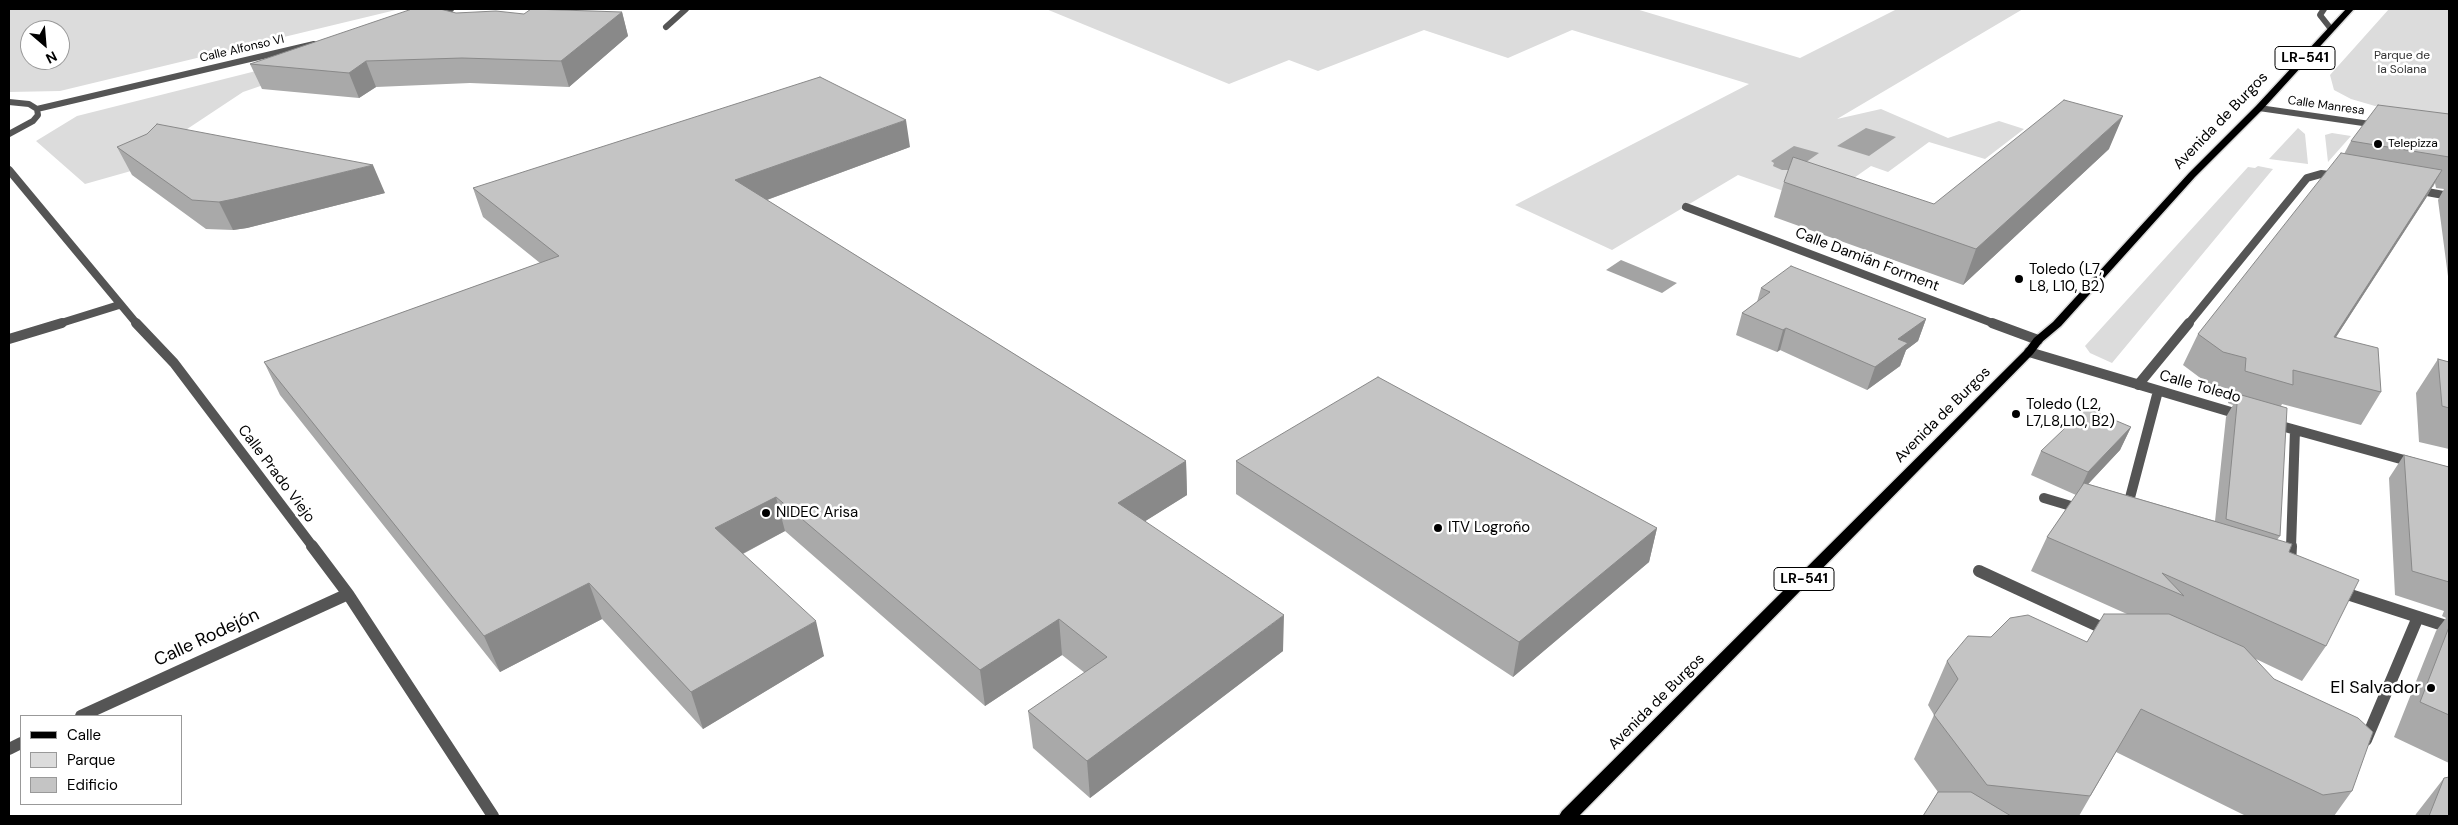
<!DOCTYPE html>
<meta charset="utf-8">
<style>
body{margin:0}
#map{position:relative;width:2458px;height:825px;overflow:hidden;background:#fff;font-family:"DM Sans",sans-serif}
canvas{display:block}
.frame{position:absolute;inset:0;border:10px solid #000;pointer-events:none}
.legend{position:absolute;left:20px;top:715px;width:162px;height:90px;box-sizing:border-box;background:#fff;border:1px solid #999;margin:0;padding:6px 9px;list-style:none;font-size:15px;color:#000}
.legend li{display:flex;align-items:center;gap:10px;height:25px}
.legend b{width:25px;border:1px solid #999}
.north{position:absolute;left:20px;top:20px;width:50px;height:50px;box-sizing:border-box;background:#fff;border:1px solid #999;border-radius:50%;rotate:153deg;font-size:14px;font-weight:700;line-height:20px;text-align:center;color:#000}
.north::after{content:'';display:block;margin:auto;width:18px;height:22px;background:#000;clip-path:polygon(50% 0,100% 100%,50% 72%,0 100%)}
</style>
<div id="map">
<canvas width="2458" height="825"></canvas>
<div class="frame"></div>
<ul class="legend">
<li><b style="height:6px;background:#000"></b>Calle</li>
<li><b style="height:14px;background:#dcdcdc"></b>Parque</li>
<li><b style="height:14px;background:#c4c4c4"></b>Edificio</li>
</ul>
<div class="north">N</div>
</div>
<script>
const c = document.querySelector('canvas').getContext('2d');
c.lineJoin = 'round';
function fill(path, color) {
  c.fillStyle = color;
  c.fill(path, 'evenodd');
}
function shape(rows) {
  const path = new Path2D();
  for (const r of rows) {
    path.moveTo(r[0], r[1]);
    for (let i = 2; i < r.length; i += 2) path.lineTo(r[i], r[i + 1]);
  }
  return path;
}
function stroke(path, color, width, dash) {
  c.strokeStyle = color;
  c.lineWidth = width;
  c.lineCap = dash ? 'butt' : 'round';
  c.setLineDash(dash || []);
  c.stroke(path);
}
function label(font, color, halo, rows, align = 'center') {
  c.font = font + ' "DM Sans",sans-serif';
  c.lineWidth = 5;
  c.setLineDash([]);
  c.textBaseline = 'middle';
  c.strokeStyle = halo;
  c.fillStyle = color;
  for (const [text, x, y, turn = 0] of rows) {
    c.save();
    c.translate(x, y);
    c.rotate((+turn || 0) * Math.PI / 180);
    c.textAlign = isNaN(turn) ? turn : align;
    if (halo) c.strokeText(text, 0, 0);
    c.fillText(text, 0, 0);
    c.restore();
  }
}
fill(shape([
 [9,9,400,9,60,91,9,92],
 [30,30,60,30,60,60,30,60],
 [1046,9,1636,9,1800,58,1897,9,2023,9,1837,119,1881,109,1948,138,1999,121,2024,129,1985,159,1929,142,1888,172,1871,166,1818,203,1738,175,1612,250,1515,205,1749,84,1572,30,1508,58,1424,30,1318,71,1289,60,1229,84],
 [2389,9,2449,9,2449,117,2375,106,2351,99,2334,90,2330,75],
 [435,26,243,92,166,143,138,169,85,184,36,141,77,116],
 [2298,128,2305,134,2308,164,2269,159],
 [2332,133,2351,136,2328,162,2325,135],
 [2258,166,2273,169,2112,363,2090,353,2085,346,2248,167,2255,168]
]), '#dcdcdc');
fill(shape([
 [1866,128,1896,137,1869,156,1837,146],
 [1794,146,1819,153,1795,170,1782,170,1773,166,1774,163,1771,161],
 [1621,260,1677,283,1662,293,1606,270]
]), '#a3a3a3');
const primary = shape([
 [2346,9,2354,9,2262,110,2195,177,2061,326,2042,342,2033,354,1579,816,1559,816,1562,811,2025,350,2034,338,2053,322,2189,173,2256,106,2346,9]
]);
stroke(primary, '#dbdbdb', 3);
stroke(shape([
 [2324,9,2320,15,2331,29],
 [432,14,451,9],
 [666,27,686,9],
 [9,102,29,104,37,109,38,115,33,121,9,134],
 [2259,108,2377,125],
 [37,109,314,44]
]), '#555', 6);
stroke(shape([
 [9,170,137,324],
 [2416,190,2449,196],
 [1686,207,1995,324],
 [58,324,119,305],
 [2188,324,2307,178,2321,174,2337,176]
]), '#555', 8);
stroke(shape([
 [136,323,174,363,313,547],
 [1992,323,2038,340],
 [9,339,62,323],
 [2029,352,2241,415],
 [2138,385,2189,323],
 [2274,424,2415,463],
 [2044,498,2081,509],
 [2127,509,2158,391],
 [2291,547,2295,430]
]), '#555', 10);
stroke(shape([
 [312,546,348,594,493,816],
 [2290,564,2291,546],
 [1979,571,2109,631],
 [2338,591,2449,627],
 [81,716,348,594],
 [2366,740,2418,617],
 [9,749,21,743]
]), '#555', 12);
fill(primary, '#000');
fill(shape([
 [622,12,628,36,569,87,470,83,376,87,359,98,262,89,250,64,456,13,524,14],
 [2449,114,2449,284,2438,200,2444,189,2436,188,2435,183,2433,187,2432,187,2426,198,2336,337,2381,392,2361,425,2282,404,2281,406,2280,536,2277,540,2289,552,2326,646,2302,681,2256,659,2352,791,2334,816,2246,816,2116,752,2079,816,1923,816,1938,792,1914,759,1934,715,1928,705,1947,661,2087,642,2127,614,2031,571,2047,537,2076,495,2031,475,2041,451,2131,427,2120,450,2088,484,2215,521,2226,417,2233,405,2228,403,2229,389,2207,383,2183,365,2198,334,2344,154,2351,141],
 [117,147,385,193,247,228,233,230,206,229,132,175],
 [910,147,767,200,1186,461,1187,495,1145,521,1283,651,1090,798,1033,748,1028,711,1085,673,1062,655,985,706,785,531,743,554,824,656,703,729,602,619,500,672,280,395,264,362,540,263,483,217,473,188],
 [2109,149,1963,285,1774,217,1784,182,1934,204],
 [1761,288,1926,319,1918,341,1906,350,1900,366,1867,390,1780,350,1777,352,1736,335,1742,313,1757,302],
 [2438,359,2449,362,2449,449,2419,442,2416,393],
 [2404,455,2449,467,2449,763,2394,737,2436,631,2446,618,2442,616,2444,611,2395,595,2389,478],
 [1236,461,1657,528,1649,562,1513,677,1236,494],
 [2444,778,2449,816,2415,816,2416,814]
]), '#a9a9a9');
fill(shape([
 [622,12,628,36,569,87,561,61],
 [366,61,376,87,359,98,349,73],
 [2123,116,2109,149,1963,285,1976,249],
 [906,120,910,147,742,209,735,180],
 [373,165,385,193,247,228,233,230,219,202],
 [2442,170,2426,198,2316,368,2334,337],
 [1926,319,1918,341,1906,350,1900,366,1867,390,1875,367,1898,339],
 [1786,328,1780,350,1777,352,1783,330],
 [2131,427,2120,450,2077,496,2088,472],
 [1186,461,1187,495,1120,537,1118,503],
 [776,497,785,531,725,563,715,528],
 [1657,528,1649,562,1513,677,1519,642],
 [589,583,602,619,500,672,484,636],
 [1284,615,1283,651,1090,798,1087,761],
 [1059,619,1062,655,985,706,980,670],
 [816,621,824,656,703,729,691,692]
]), '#898989');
const building = shape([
 [412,9,440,9,456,13,496,11,524,14,531,9,622,12,561,61,462,58,366,61,349,73,250,64,412,9],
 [820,77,906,120,735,180,1186,461,1118,503,1284,615,1087,761,1028,711,1107,657,1059,619,980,670,776,497,715,528,816,621,691,692,589,583,484,636,264,362,559,256,473,188,820,77],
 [2064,100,2123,116,1976,249,1784,182,1793,157,1934,204,2064,100],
 [2378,105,2449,114,2449,157,2351,141,2378,105],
 [157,124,373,165,234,199,219,202,192,200,117,147,147,134,157,124],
 [2341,153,2442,170,2334,337,2378,348,2381,392,2293,370,2293,385,2245,371,2246,358,2223,352,2198,334,2341,153],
 [1791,266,1926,319,1898,339,1908,343,1875,367,1786,328,1783,330,1742,313,1770,292,1761,288,1791,266],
 [2438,359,2449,362,2449,408,2442,406,2438,359],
 [1378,377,1657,528,1519,642,1236,461,1378,377],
 [2238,394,2287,408,2280,536,2226,519,2238,394],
 [2086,408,2131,427,2088,472,2041,451,2086,408],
 [2404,455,2449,467,2449,582,2412,571,2404,455],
 [2084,483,2292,544,2289,552,2359,580,2326,646,2162,573,2184,596,2047,537,2084,483],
 [2104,614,2169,614,2244,647,2274,679,2358,718,2373,732,2352,791,2323,795,2141,709,2090,796,1987,785,1934,715,1958,679,1947,661,1968,636,1991,637,2010,618,2028,615,2087,642,2104,614],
 [2449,627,2449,715,2420,702,2449,627],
 [2449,777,2449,816,2429,816,2444,778,2449,777],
 [1938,792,1971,792,2011,816,1923,816,1938,792]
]);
fill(building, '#c4c4c4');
stroke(building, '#898989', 1);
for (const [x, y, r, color] of [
 [2378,144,5,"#000"],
 [2019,279,5,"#000"],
 [2016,414,5,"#000"],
 [766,513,5,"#000"],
 [1438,528,5,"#000"],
 [2431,688,5,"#000"]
]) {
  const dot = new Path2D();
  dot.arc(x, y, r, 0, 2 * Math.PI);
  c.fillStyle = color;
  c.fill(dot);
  stroke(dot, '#fff', 2);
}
label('12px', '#000', '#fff', [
 ["Calle Alfonso VI",242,49,-13],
 ["Calle Manresa",2326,106,8]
]);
label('12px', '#333', '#fff', [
 ["Parque de",2402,56],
 ["la Solana",2402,70]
]);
label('12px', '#000', '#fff', [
 ["Telepizza",2388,144]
], 'left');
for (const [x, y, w] of [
 [2305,58,60],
 [1804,579,60]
]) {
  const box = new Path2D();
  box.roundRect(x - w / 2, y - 11.5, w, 23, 4);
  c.fillStyle = '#fff';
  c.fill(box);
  stroke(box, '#000', 1);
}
label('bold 14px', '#000', null, [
 ["LR-541",2305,58],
 ["LR-541",1804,579]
]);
label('15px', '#000', '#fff', [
 ["Avenida de Burgos",2221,121,-46],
 ["Calle Damián Forment",1867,260,21],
 ["Calle Toledo",2200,387,16],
 ["Avenida de Burgos",1943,415,-45],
 ["Calle Prado Viejo",276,474,53],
 ["Avenida de Burgos",1657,702,-45]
]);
label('15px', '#000', '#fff', [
 ["Toledo (L7,",2029,270],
 ["L8, L10, B2)",2029,287],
 ["Toledo (L2,",2026,405],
 ["L7,L8,L10, B2)",2026,422],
 ["NIDEC Arisa",776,513],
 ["ITV Logroño",1448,528]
], 'left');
label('18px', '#000', '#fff', [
 ["Calle Rodejón",207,638,-25]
]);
label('18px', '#000', '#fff', [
 ["El Salvador",2421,688]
], 'right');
</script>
